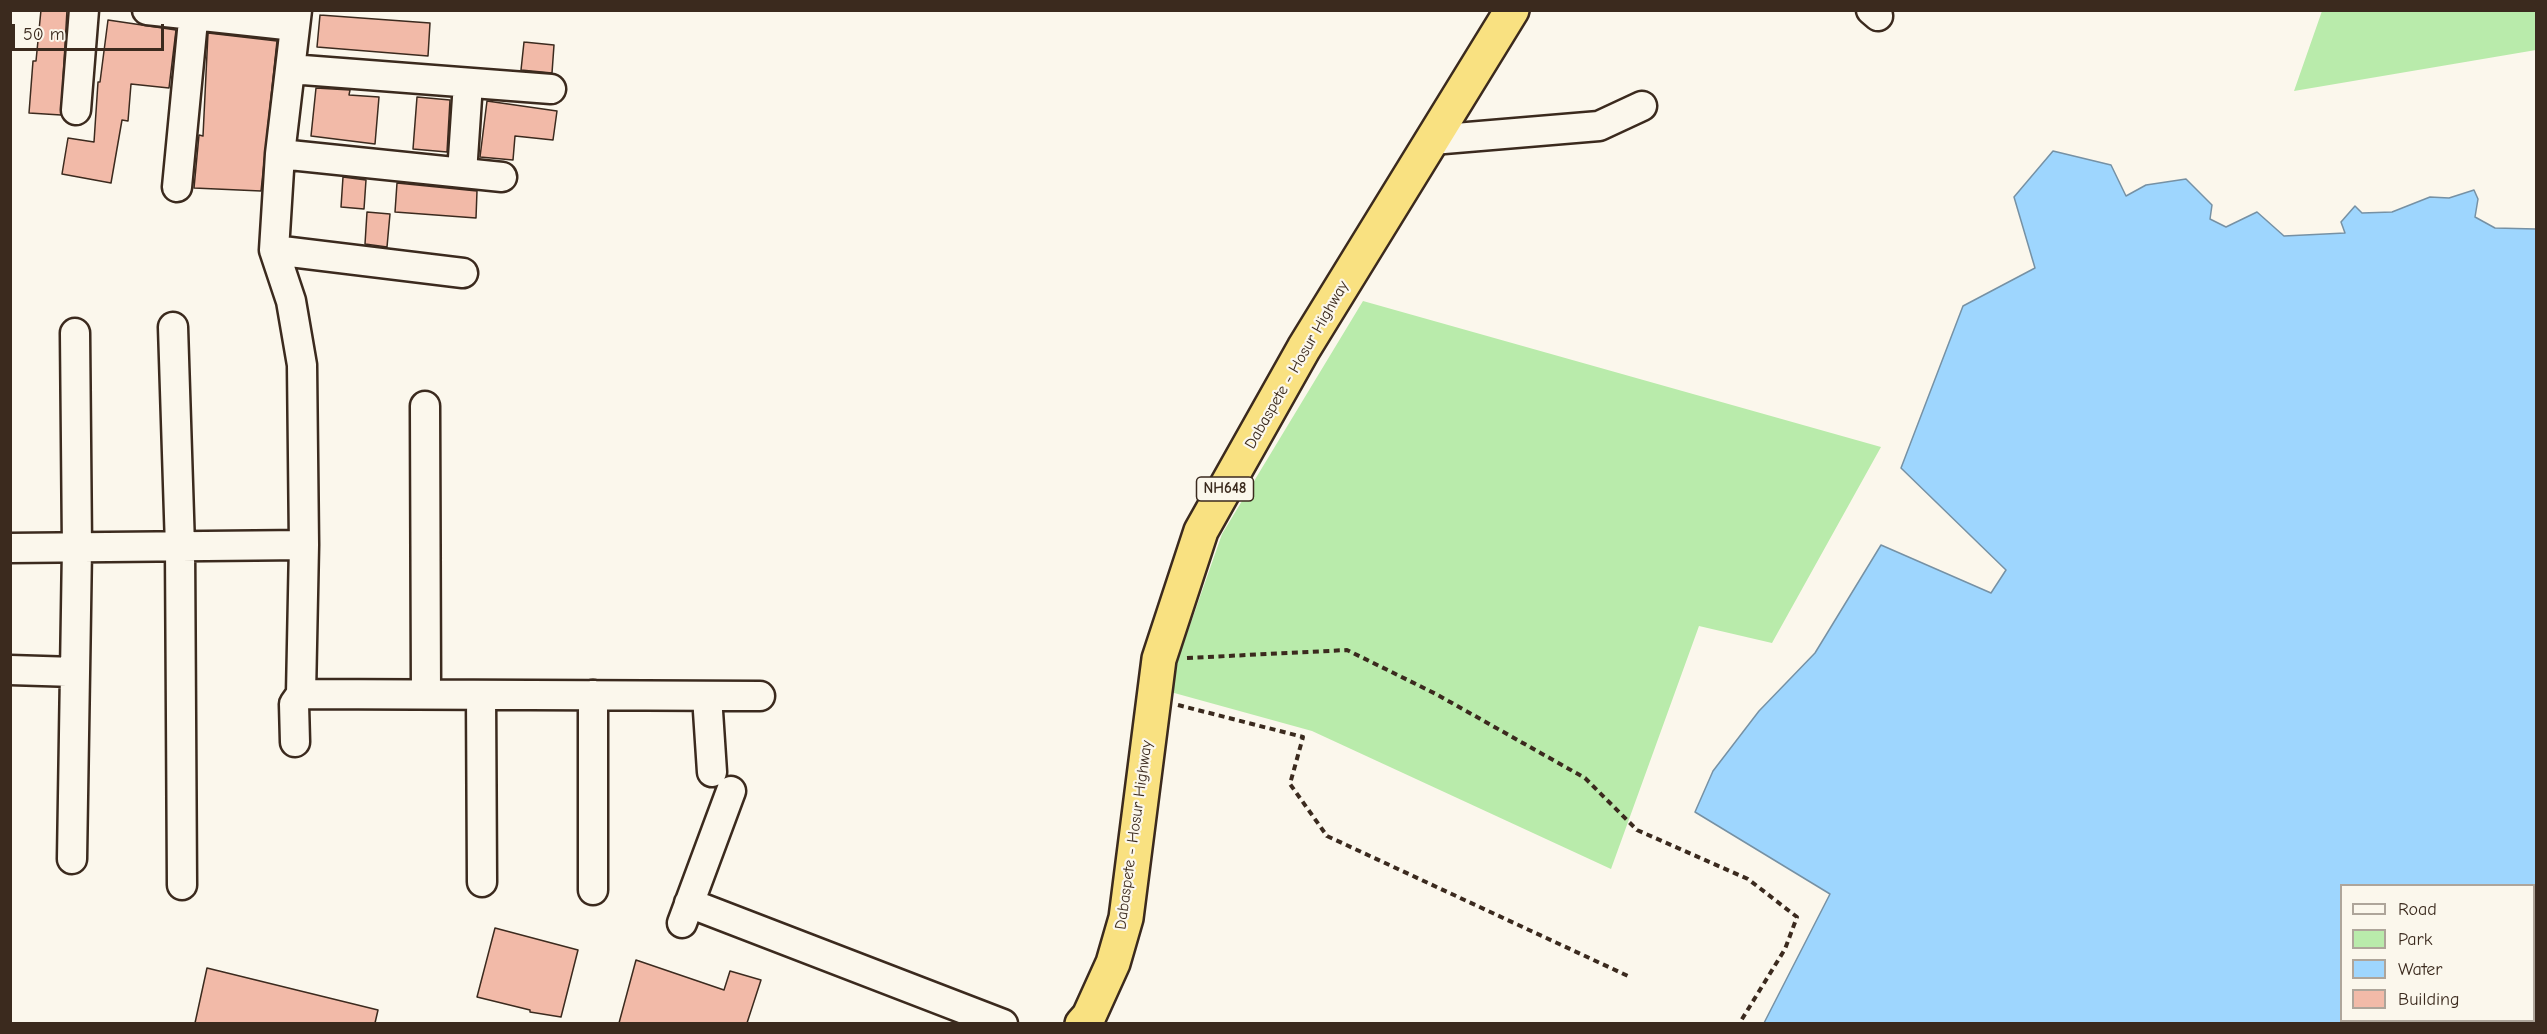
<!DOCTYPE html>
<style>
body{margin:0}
#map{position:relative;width:2547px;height:1034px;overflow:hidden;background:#fbf7ec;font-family:"Comic Neue",sans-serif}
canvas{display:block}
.frame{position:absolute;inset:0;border:12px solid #3b2a1e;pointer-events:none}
.legend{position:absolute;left:2340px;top:884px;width:195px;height:138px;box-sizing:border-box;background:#fbf7ec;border:2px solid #aea59a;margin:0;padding:8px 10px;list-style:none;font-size:18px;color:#3b2a1e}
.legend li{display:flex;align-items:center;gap:12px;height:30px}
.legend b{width:30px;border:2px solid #aea59a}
.scale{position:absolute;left:12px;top:24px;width:152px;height:27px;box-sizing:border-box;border:3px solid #3b2a1e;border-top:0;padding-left:8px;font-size:18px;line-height:21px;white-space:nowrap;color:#3b2a1e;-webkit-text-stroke:4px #fbf7ec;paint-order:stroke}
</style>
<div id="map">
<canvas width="2547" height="1034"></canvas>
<div class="frame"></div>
<ul class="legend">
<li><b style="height:8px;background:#fbf7ec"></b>Road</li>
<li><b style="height:16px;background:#b9ebab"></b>Park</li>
<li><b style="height:16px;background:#9ed6fe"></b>Water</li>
<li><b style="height:16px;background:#f2baa8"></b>Building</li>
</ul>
<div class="scale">50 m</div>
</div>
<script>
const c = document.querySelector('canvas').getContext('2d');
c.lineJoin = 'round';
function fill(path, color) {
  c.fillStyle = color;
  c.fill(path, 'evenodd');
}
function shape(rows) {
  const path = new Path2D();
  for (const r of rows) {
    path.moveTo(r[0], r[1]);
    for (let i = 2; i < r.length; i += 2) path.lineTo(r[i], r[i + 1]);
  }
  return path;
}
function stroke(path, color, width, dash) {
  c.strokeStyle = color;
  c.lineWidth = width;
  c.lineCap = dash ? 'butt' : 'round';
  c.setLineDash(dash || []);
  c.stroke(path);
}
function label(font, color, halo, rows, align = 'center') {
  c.font = font + ' "Comic Neue",sans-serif';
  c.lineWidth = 4.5;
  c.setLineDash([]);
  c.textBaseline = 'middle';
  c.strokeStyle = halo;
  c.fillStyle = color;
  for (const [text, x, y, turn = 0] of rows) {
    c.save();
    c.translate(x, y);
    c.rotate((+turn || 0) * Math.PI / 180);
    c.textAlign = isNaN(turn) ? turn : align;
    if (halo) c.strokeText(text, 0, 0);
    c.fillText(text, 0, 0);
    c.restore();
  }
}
fill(shape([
 [2322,11,2536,11,2536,50,2294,91],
 [1363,301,1881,447,1772,643,1699,626,1611,869,1312,731,1167,691,1222,534]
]), '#b9ebab');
const water = shape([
 [2053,151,2111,165,2126,196,2146,185,2186,179,2212,205,2210,219,2226,227,2257,212,2284,236,2345,233,2341,222,2355,206,2362,213,2392,212,2430,197,2449,198,2474,190,2478,199,2475,217,2495,228,2536,229,2536,1023,1764,1023,1830,894,1695,812,1713,771,1759,711,1815,653,1881,545,1991,593,2006,570,1901,468,1963,306,2035,268,2014,197,2053,151],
 [2342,886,2534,886,2534,1020,2342,1020,2342,886]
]);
fill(water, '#9ed6fe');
stroke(water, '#7691a4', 1.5);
const building = shape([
 [41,10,67,10,61,115,29,113,33,61,36,61,41,10],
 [320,15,430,23,428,56,317,47,320,15],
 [108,20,176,30,169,88,131,84,128,121,122,120,111,183,62,174,68,138,94,142,98,82,100,82,108,20],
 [208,33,277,41,261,191,194,188,199,135,203,136,208,33],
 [524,42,554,45,552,73,521,70,524,42],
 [316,88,350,90,349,95,379,97,375,144,311,136,316,88],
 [417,97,450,100,447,152,413,149,417,97],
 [487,101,557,111,553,140,515,136,513,160,480,157,487,101],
 [343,177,366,180,364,209,341,207,343,177],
 [397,183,477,191,476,218,395,212,397,183],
 [367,212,390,214,387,247,365,244,367,212],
 [495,928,578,950,561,1017,530,1012,530,1010,477,997,495,928],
 [636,960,724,990,730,971,761,980,747,1023,619,1023,636,960],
 [207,968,378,1010,375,1023,195,1023,207,968]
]);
fill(building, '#f2baa8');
stroke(building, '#3b2a1e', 1.5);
const minor = shape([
 [147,10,295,26],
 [1871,10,1878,16],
 [290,69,551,89],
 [76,110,84,10],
 [1432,140,1599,126,1642,106],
 [280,154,502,177],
 [462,173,468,83],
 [177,187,194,10],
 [274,250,463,273],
 [173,327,180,547,182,885],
 [425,406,426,694],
 [10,548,304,545],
 [10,670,75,672],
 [301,694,760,696],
 [481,695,482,882],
 [593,695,593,890],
 [707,696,712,772],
 [295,742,294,704,301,694,304,545,302,365,291,301,274,250,280,154,297,10],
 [72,859,77,548,75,333],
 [689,903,1003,1024],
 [682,923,731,791]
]);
const highway = shape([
 [1082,1024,1089,1016,1113,963,1126,918,1159,659,1201,531,1304,348,1512,10]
]);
stroke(minor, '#3b2a1e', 33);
stroke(highway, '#3b2a1e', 38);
stroke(shape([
 [1187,658,1347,650,1436,694,1585,778,1637,830,1748,879,1797,917,1785,949,1739,1024],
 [1178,705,1303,737,1290,784,1327,836,1628,976]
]), '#3b2a1e', 4, [6, 4.5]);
stroke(minor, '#fbf7ec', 28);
stroke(highway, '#f9e181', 33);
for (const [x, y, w] of [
 [1225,489,57]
]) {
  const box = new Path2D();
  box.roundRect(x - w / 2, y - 12, w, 24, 4.5);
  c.fillStyle = '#fbf7ec';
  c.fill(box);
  stroke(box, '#3b2a1e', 1.5);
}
label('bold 15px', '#3b2a1e', null, [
 ["NH648",1225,489]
]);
label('16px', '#3b2a1e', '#fbf7ec', [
 ["Dabaspete - Hosur Highway",1297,365,-60],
 ["Dabaspete - Hosur Highway",1134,835,-82]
]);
</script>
